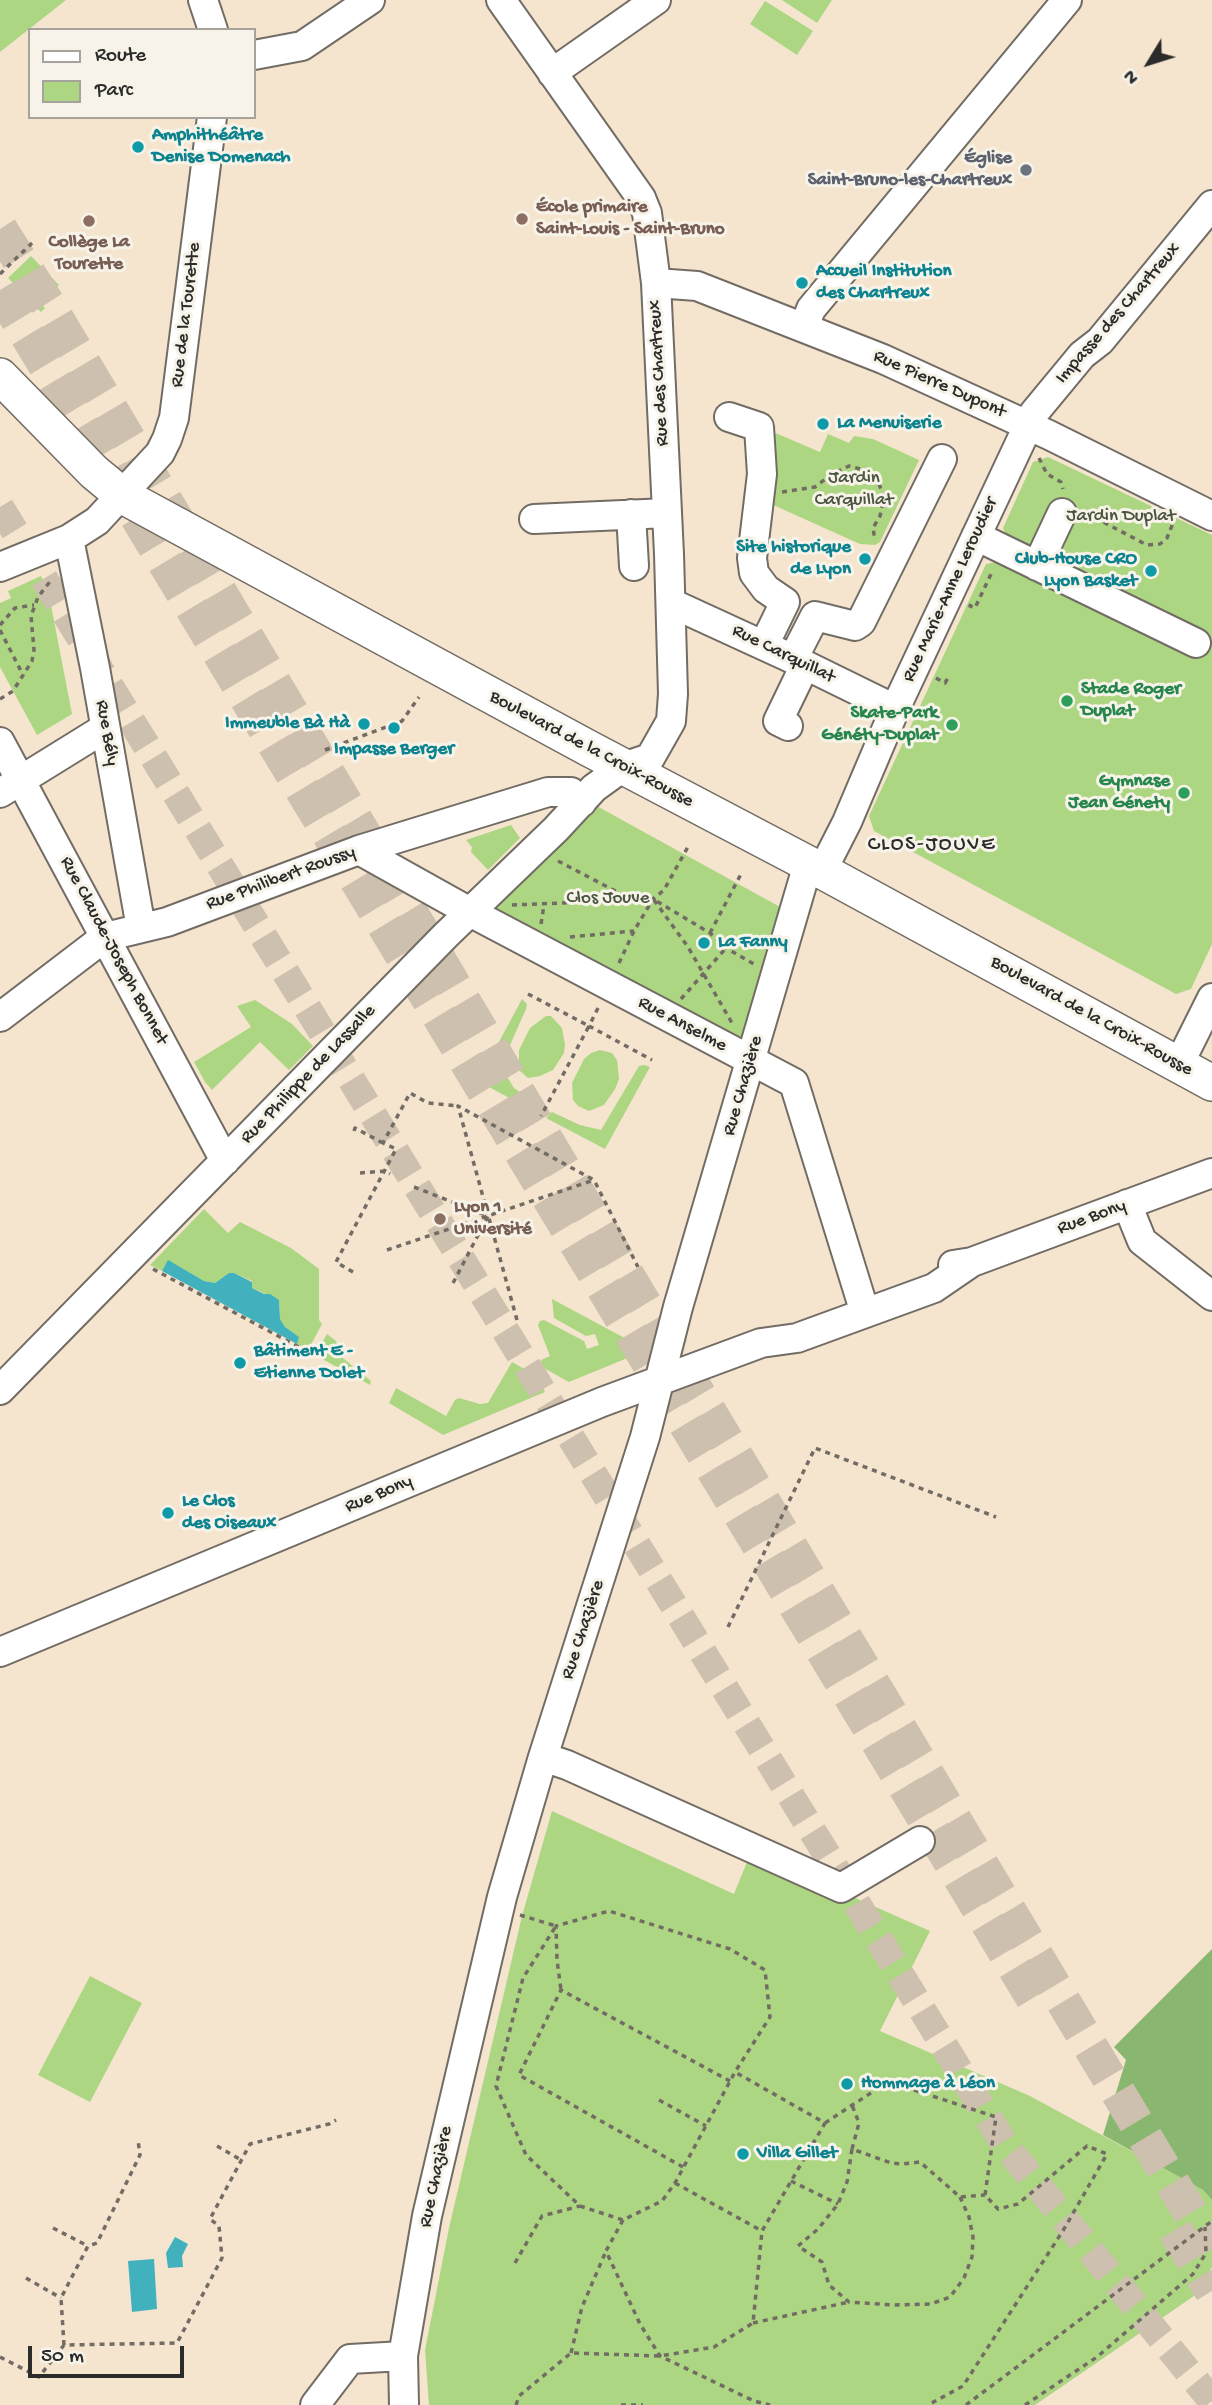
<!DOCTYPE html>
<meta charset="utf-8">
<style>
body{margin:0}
#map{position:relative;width:1212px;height:2405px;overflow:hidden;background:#f5e5cf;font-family:"Gochi Hand",sans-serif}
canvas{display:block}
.legend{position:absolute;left:28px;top:28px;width:228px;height:91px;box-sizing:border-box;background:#f7f3e8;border:2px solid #a5a39c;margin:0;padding:9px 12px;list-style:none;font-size:21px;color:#2b2b2b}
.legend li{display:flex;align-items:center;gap:14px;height:35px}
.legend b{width:35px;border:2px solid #a5a39c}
.north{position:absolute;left:1114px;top:28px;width:70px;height:70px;-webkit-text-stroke:5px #f7f3e8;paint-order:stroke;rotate:232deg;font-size:19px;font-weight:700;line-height:28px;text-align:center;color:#2b2b2b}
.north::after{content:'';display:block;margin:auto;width:24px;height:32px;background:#2b2b2b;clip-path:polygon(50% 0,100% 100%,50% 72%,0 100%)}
.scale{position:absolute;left:28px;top:2346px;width:156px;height:32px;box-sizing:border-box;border:4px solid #2b2b2b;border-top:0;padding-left:9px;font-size:21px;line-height:24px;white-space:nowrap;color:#2b2b2b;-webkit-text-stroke:5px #f7f3e8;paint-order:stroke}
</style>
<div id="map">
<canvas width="1212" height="2405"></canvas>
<ul class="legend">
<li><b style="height:9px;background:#fff"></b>Route</li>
<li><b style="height:19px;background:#acd682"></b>Parc</li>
</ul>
<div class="north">N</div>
<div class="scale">50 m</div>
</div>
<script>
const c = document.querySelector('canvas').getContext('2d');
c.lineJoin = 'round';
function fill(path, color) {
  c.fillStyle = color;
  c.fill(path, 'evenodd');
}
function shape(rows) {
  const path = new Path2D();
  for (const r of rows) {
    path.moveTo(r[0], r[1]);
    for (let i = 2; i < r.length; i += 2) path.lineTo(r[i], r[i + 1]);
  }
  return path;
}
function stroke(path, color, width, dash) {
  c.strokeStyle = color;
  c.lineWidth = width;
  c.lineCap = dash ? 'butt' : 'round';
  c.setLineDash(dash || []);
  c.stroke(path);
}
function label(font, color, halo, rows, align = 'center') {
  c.font = font + ' "Gochi Hand",sans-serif';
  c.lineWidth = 6;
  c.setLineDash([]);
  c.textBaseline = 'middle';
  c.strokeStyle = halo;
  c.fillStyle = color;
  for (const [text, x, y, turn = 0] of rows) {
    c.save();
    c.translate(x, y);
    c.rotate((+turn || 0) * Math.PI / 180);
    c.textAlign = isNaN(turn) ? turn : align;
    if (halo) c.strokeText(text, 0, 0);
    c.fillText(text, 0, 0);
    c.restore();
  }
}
fill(shape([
 [0,0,66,0,0,52],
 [782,0,832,0,817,23],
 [765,1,813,31,797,55,750,24],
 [31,256,59,285,40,303,45,308,41,312,8,278],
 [773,432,820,452,828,434,849,443,854,436,873,439,919,460,880,542,875,545,860,544,771,504,768,495],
 [1048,457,1212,535,1212,944,1191,989,1176,994,874,831,869,816,986,564,1002,561,1010,543,1003,528,1033,462],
 [41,576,49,595,72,714,37,735,0,667,0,603,11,598,8,591],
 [584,799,791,913,751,1061,471,912],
 [511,825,520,838,488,870,471,852,472,847,466,840],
 [522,999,527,1004,526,1009,507,1052,505,1069,506,1075,514,1088,539,1105,537,1113,478,1081],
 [255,1000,292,1024,313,1046,289,1070,260,1042,212,1090,205,1082,194,1062,251,1027,237,1006],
 [546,1016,551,1016,562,1028,565,1045,564,1053,553,1070,540,1076,528,1078,519,1070,519,1050,530,1028],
 [600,1050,612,1053,617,1060,619,1079,615,1089,604,1105,589,1111,578,1106,573,1100,572,1083,584,1059,591,1053],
 [644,1065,650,1067,605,1149,546,1118,552,1112,580,1125,601,1130,639,1066],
 [204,1209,228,1233,240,1222,291,1248,319,1269,319,1320,322,1324,308,1350,297,1344,298,1337,285,1327,280,1319,279,1300,252,1288,252,1281,234,1273,229,1273,215,1283,204,1281,168,1261,162,1271,150,1265],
 [552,1299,647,1350,569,1382,542,1367,541,1360,550,1356,538,1325,540,1321,544,1320,584,1341,587,1349,599,1345,595,1334,586,1336,554,1318],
 [327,1334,336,1341,343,1358,371,1381,370,1385,315,1355],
 [512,1362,539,1377,545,1392,443,1435,389,1403,396,1388,446,1416,455,1400,459,1398,480,1404,488,1403],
 [552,1811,734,1894,751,1852,930,1931,880,2031,1030,2096,1203,2190,1212,2200,1212,2267,1194,2296,1035,2405,429,2405,425,2350,449,2228,522,1916],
 [90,1976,142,2003,90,2102,38,2075]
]), '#acd682');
fill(shape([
 [1212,1949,1212,2200,1203,2190,1103,2135,1126,2060,1114,2047]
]), '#89b770');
fill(shape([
 [168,1260,204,1281,215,1283,229,1273,234,1273,252,1282,252,1288,264,1294,270,1294,279,1300,280,1319,285,1327,299,1337,297,1344,162,1271],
 [175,2237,188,2244,182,2256,183,2267,168,2268,166,2253],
 [154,2259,157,2309,132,2312,128,2261]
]), '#42b1be');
stroke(shape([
 [0,507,1005,2145,1212,2401]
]), '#cdc0ae', 28, [28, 14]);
stroke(shape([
 [0,229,49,306,589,1212,1212,2249],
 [0,290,1038,2006],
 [1175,2230,1212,2291]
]), '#cdc0ae', 35, [35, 18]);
const minor = shape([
 [203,0,213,30],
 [254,55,302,46,370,0],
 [552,73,656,0],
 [656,283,697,286,883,359,1049,435,1212,516],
 [804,327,811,309,1067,0],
 [729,417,759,427,762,474,752,558,754,573,766,589,785,602,764,645],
 [631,514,634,566],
 [534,519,667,513],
 [976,536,1196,643],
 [69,539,95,668,141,928],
 [1037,566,1062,513],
 [0,567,69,539,97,521,160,453,167,439,174,418,212,117],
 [671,603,793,659,895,709],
 [793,659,815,616,855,626,861,622,942,459],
 [788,726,778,721,805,665],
 [0,742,225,1161],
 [0,793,105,728],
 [359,850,470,912,794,1083,865,1313],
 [822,871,847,822,895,709,1034,413,1082,355,1100,341,1212,205],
 [0,1017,105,937,167,922,359,850,548,792,571,792,582,802],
 [1179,1064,1212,998],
 [1127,1204,1142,1241,1212,1296],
 [953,1265,972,1262,1212,1173],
 [0,1390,446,935,556,829,594,788,623,767,650,758,671,721,673,694,669,554,656,283,647,213,641,198,501,0],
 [0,1652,602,1402,761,1343,797,1338,934,1288,972,1262],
 [543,1757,567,1765,841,1888,920,1841],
 [315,2405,350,2359,403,2356],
 [404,2405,403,2356,427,2216,502,1897,543,1757,645,1437,678,1307,808,864]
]);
const major = shape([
 [0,376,94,472,123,496,588,748,822,871,1212,1083]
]);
stroke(minor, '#726c64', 32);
stroke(major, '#726c64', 38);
stroke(shape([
 [0,274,32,243],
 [1039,458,1047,474,1061,482,1063,489],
 [782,492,815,487,832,474,849,466,864,470,878,481,884,498,880,516,873,528,875,540],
 [1086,513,1147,545,1160,544,1167,538,1173,523],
 [971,604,970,606,975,608,992,572],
 [0,625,15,608,34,605],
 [0,630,23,675],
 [936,678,945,683,948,678],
 [0,699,13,691,32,661,34,650,31,616,38,597,52,579],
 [325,750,402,721,419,697],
 [558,861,621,894],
 [654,900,688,947,732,1023],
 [512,905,613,901,621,894,633,900,653,899,710,933,726,948,754,964],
 [541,924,544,905],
 [710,933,741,874],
 [570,937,634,931],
 [619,963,634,931,653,899,664,890,689,845],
 [528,994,589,1026,541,1116],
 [681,999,726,948],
 [598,1008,589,1026,652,1060],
 [354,1131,355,1128,383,1143],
 [360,1173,385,1171,390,1174],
 [414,1187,488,1216,452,1285],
 [387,1250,594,1180],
 [153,1269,310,1353],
 [353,1272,336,1262,396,1149,383,1143,410,1093,428,1103,458,1106],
 [517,1320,458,1106,594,1180,638,1267],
 [728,1627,815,1448,996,1517],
 [520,1915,556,1926,523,1978,496,2086,526,2155,580,2206,623,2220,662,2201,675,2183,735,2072,770,2017,765,1970,730,1949,609,1911,556,1926,557,1960,561,1990],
 [659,2100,706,2126],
 [825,2123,880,2087,911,2089,996,2117,985,2195,998,2209,1018,2204,1087,2146,1107,2154,1064,2229,963,2386,928,2405],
 [217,2146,241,2160],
 [852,2149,859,2123,852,2105],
 [683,2167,519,2075,561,1990,730,2081],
 [791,2181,838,2204],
 [675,2183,762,2231,825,2123,735,2072],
 [960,2197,969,2217,973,2237,972,2257,964,2278,950,2297,931,2304,893,2305,849,2302,829,2285,822,2262,798,2246,818,2229,838,2204,847,2182,852,2149,891,2163,903,2164,920,2162,960,2197,985,2195],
 [623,2220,606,2251,640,2324,660,2356,754,2401,770,2405],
 [53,2228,88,2246],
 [515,2263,542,2216,580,2206],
 [26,2278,61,2298],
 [753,2323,849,2302],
 [64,2345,61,2298,88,2246,97,2243,140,2155,138,2140],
 [571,2353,582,2307,606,2251],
 [0,2357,39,2377,64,2345,177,2343,222,2258,219,2226,210,2219,250,2144,329,2124,336,2120],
 [516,2405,519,2396,571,2353,660,2356,714,2347,753,2323,762,2231],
 [621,2405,643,2405],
 [966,2405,1212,2221],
 [1025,2405,1097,2357,1193,2274,1206,2253,1205,2227]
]), '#726c64', 3.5, [5, 5]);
stroke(minor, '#fff', 28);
stroke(major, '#fff', 35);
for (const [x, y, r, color] of [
 [138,147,7,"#0f9aa8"],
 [1026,170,7,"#6b7280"],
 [522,219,7,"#8d6e63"],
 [89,221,7,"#8d6e63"],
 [802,283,7,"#0f9aa8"],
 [823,424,7,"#0f9aa8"],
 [865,559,7,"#0f9aa8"],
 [1151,571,7,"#0f9aa8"],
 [1067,701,7,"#2e9e5b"],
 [364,724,7,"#0f9aa8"],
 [952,725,7,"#2e9e5b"],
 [394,728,7,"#0f9aa8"],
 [1184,793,7,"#2e9e5b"],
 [704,943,7,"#0f9aa8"],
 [440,1219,7,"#8d6e63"],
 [240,1363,7,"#0f9aa8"],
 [168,1513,7,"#0f9aa8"],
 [847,2084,7,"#0f9aa8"],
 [743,2154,7,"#0f9aa8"]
]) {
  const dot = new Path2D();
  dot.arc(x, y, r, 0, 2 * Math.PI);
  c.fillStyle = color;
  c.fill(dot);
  stroke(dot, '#f7f3e8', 2.5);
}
label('bold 19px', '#0d838f', '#f7f3e8', [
 ["Amphithéâtre",152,136],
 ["Denise Domenach",152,158],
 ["Accueil Institution",816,272],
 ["des Chartreux",816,294],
 ["La Menuiserie",837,424],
 ["Site historique",851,548,"right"],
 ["de Lyon",851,570,"right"],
 ["Club-House CRO",1137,560,"right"],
 ["Lyon Basket",1137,582,"right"],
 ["Immeuble Bà Hà",350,724,"right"],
 ["Impasse Berger",394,750,"center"],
 ["La Fanny",718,943],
 ["Bâtiment E -",254,1352],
 ["Etienne Dolet",254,1374],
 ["Le Clos",182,1502],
 ["des Oiseaux",182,1524],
 ["Hommage à Léon",861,2084],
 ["Villa Gillet",757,2154]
], 'left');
label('bold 19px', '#5b616d', '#f7f3e8', [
 ["Église",1012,159],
 ["Saint-Bruno-les-Chartreux",1012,181]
], 'right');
label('bold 19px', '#785e54', '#f7f3e8', [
 ["École primaire",536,208],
 ["Saint-Louis - Saint-Bruno",536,230],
 ["Collège La",89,243,"center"],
 ["Tourette",89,265,"center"],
 ["Lyon 1",454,1208],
 ["Université",454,1230]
], 'left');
label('19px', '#2b2b2b', '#f7f3e8', [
 ["Impasse des Chartreux",1119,314,-49],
 ["Rue de la Tourette",187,315,-83],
 ["Rue des Chartreux",660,373,-93],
 ["Rue Pierre Dupont",939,385,24],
 ["Rue Marie-Anne Leroudier",951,590,-65],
 ["Rue Carquillat",783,655,26],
 ["Rue Bély",106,733,80],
 ["Boulevard de la Croix-Rousse",591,750,28],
 ["Rue Philibert Roussy",281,879,-20],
 ["Rue Claude-Joseph Bonnet",113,951,62],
 ["Boulevard de la Croix-Rousse",1091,1017,29],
 ["Rue Anselme",682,1025,28],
 ["Rue Philippe de Lassalle",309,1075,-46],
 ["Rue Chazière",744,1086,-74],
 ["Rue Bony",1092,1218,-20],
 ["Rue Bony",379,1495,-23],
 ["Rue Chazière",584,1630,-72],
 ["Rue Chazière",437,2177,-78]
]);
label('19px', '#4b5641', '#f7f3e8', [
 ["Jardin",854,479],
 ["Carquillat",854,501],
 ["Jardin Duplat",1121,517],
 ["Clos Jouve",608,899]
]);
label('bold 19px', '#27864d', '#f7f3e8', [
 ["Stade Roger",1081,690,"left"],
 ["Duplat",1081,712,"left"],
 ["Skate-Park",938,714],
 ["Généty-Duplat",938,736],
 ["Gymnase",1170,782],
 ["Jean Génety",1170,804]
], 'right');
c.letterSpacing = '2px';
label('21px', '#2b2b2b', '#f7f3e8', [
 ["CLOS-JOUVE",932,846]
]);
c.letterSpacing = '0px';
</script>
